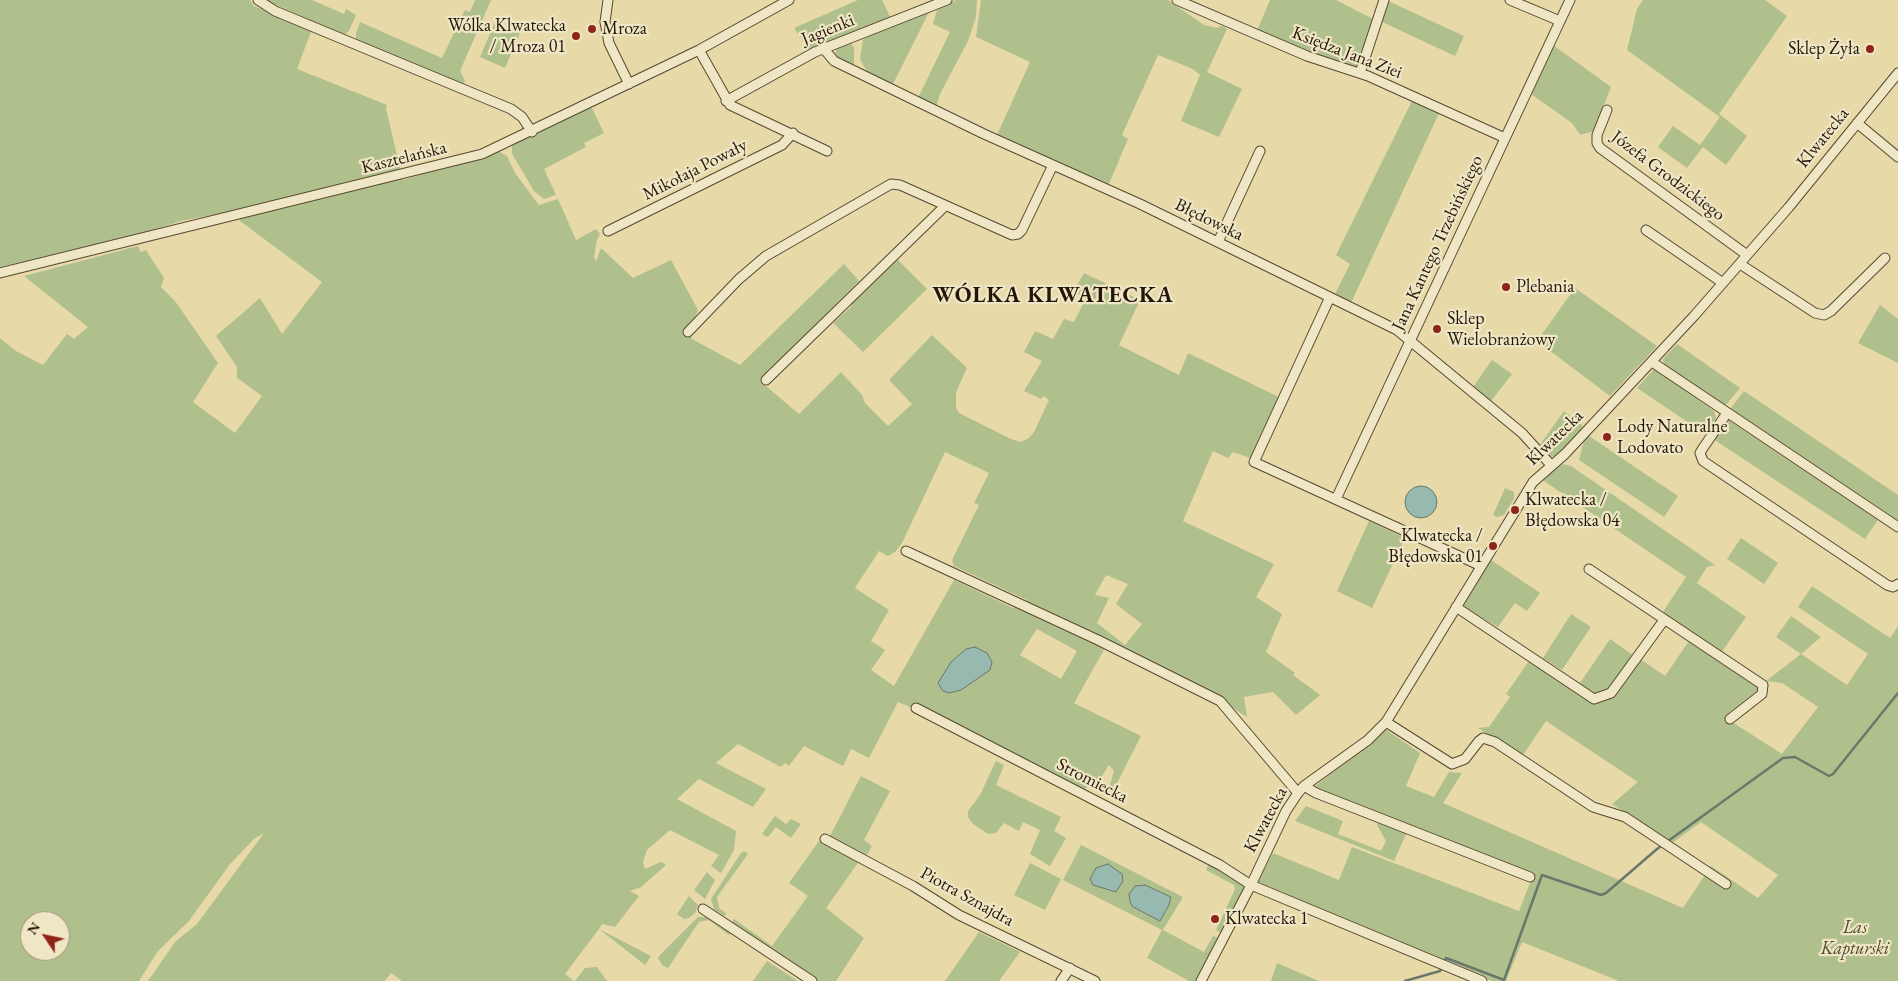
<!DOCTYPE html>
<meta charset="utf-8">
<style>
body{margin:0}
#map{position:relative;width:1898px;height:981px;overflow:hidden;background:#e7d9a8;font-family:"EB Garamond",serif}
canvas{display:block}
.north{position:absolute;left:20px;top:911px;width:50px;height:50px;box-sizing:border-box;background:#efe6c6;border:1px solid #9e937a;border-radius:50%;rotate:304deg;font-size:14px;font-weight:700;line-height:20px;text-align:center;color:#251708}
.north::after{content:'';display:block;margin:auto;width:18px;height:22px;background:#8f2418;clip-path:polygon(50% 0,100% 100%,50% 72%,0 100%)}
</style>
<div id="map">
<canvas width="1898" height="981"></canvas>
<div class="north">N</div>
</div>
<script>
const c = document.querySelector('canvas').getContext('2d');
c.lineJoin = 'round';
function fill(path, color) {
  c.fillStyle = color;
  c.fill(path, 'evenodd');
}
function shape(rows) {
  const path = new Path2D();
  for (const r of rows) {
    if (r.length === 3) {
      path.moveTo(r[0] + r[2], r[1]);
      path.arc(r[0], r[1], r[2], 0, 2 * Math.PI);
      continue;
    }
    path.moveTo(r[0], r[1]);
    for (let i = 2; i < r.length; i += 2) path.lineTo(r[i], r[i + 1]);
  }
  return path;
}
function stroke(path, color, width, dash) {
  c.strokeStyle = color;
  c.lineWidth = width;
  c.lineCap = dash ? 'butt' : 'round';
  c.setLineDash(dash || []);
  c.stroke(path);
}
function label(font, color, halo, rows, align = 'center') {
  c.font = font + ' "EB Garamond",serif';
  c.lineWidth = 4.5;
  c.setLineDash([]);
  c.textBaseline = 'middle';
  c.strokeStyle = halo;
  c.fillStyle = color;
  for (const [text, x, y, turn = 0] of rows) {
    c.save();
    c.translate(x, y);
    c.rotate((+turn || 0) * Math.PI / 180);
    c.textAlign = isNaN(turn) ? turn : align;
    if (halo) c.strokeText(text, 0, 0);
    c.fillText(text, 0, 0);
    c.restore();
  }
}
fill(shape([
 [0,0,250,0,254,6,312,29,297,69,387,105,386,109,403,180,498,151,507,156,515,173,539,205,558,199,576,240,596,229,600,234,597,240,594,257,596,261,601,248,633,278,671,260,698,310,695,318,699,325,691,333,692,339,740,365,844,264,859,281,760,381,799,414,841,372,862,395,865,403,888,426,912,404,889,380,932,335,967,368,956,392,956,408,959,413,1011,439,1021,442,1029,438,1034,432,1049,400,1043,396,1041,399,1024,391,1042,361,1024,352,1035,331,1053,339,1064,319,1074,322,1086,298,1073,292,1084,273,1140,300,1119,345,1179,375,1188,353,1279,397,1253,459,1233,452,1228,458,1213,451,1183,521,1274,564,1256,597,1282,614,1266,652,1295,673,1293,675,1320,695,1296,715,1273,692,1244,697,1247,717,1228,705,1173,676,1170,681,1105,648,1074,703,1141,736,1111,795,1108,792,1114,771,1109,765,1097,784,1090,784,1086,788,1078,790,917,704,913,708,898,702,869,758,851,749,843,766,804,746,789,766,785,763,781,767,738,744,716,763,766,789,753,807,699,779,677,799,736,831,734,850,721,873,711,866,719,855,670,830,647,850,643,862,645,869,661,862,666,865,641,887,630,891,639,896,615,927,602,924,599,929,651,956,645,965,599,929,565,974,574,981,402,981,391,973,385,981,148,981,175,942,197,924,264,833,255,838,230,864,189,921,158,951,139,981,0,981,0,338,16,351,43,365,67,334,74,339,88,327,24,276,138,246,141,252,146,250,164,278,161,287,175,301,218,363,193,402,235,433,262,396,237,378,237,367,216,336,260,298,282,334,322,282,240,221,238,210,181,221,147,232,0,267],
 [945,452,989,473,974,503,979,505,952,560,954,566,1027,600,1013,608,954,580,894,686,871,670,885,650,871,641,889,610,855,588,879,551,888,556,895,552,902,543],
 [1106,575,1128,584,1116,604,1142,624,1125,645,1097,623,1109,598,1095,595],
 [1037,629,1077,651,1061,679,1020,655],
 [30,921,60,921,60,951,30,951],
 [265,0,312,0,344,14,346,9,356,15,349,31,344,35],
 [475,0,491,0,460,71,465,81,462,85,356,39,356,33,360,22,442,58,465,10,470,12],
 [858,0,882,0,891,19,810,52,794,28],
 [956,0,977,0,976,17,968,41,940,94,936,107,918,98,950,32,933,24,937,10],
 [981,0,1168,0,1204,25,1217,28,1222,26,1227,29,1207,72,1242,89,1219,137,1181,121,1200,75,1193,69,1158,55,1122,135,1128,139,1108,186,1028,152,997,135,1030,62,976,37],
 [1270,0,1336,0,1373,19,1357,66,1352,67,1307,53,1257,31],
 [1643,0,1765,0,1787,16,1719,114,1747,136,1726,165,1703,147,1687,168,1658,147,1673,126,1700,145,1720,117,1627,50,1637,9],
 [1388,1,1464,36,1455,56,1380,21],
 [929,12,892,86,867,72,860,59,863,40,868,36],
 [495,22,520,33,505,68,480,57],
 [851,44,854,47,854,69,835,60,834,55,838,47],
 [1553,45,1611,87,1594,131,1580,135,1572,123,1531,94],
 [1413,99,1440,111,1351,303,1335,294,1350,264,1336,255],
 [591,106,604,133,584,143,586,147,544,169,556,195,544,199,534,191,524,174,512,154,512,146,514,142],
 [895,257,927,289,863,352,833,323,850,308,855,298],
 [1575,288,1657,346,1610,396,1537,341],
 [1880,305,1898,319,1898,363,1858,343],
 [1677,344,1740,388,1725,406,1664,366,1663,359],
 [1492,360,1512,374,1491,401,1473,387],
 [1654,369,1714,411,1716,418,1707,435,1637,388],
 [1744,391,1898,495,1898,526,1728,412],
 [1564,411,1581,424,1583,428,1558,455,1550,457,1539,446],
 [1725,418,1878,520,1865,539,1713,439],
 [1589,436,1678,496,1664,517,1579,460,1584,440],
 [1563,464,1571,466,1715,565,1707,567,1697,583,1746,617,1721,653,1661,615,1686,577,1541,479],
 [1505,488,1514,492,1514,499,1504,515,1497,517,1493,515],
 [1369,521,1405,538,1372,608,1337,591],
 [1741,538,1778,563,1764,584,1727,559],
 [1491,560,1540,593,1527,611,1515,603,1498,627,1463,606],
 [1812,586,1890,638,1898,626,1898,981,1619,981,1522,942,1506,981,1492,981,1258,882,1273,853,1339,880,1352,847,1519,911,1533,875,1314,787,1385,729,1420,753,1406,786,1434,797,1449,772,1462,773,1443,803,1683,908,1711,866,1758,898,1778,875,1701,822,1672,843,1612,804,1638,782,1546,721,1523,755,1478,728,1489,727,1510,697,1506,694,1529,661,1579,695,1594,701,1603,701,1611,697,1640,659,1665,676,1689,641,1760,688,1726,715,1729,720,1782,754,1818,707,1782,683,1766,681,1801,654,1776,637,1791,616,1821,637,1801,654,1847,685,1868,654,1798,607],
 [1571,614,1591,627,1562,670,1543,658],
 [1610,639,1634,656,1609,691,1596,694,1578,686],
 [996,761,1004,765,996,785,1061,817,1054,831,1066,838,1050,866,1030,854,1040,830,1023,822,1019,831,1004,823,996,833,988,834,973,824,968,817,968,811,980,795],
 [861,776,890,791,864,840,872,846,867,855,830,836],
 [1306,806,1343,821,1338,834,1381,851,1386,841,1377,825,1378,820,1407,832,1394,861,1295,821],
 [775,816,786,824,791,819,801,824,791,838,776,827,768,837,762,834],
 [819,841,860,860,826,908,864,938,836,981,817,981,731,924,734,919,772,946,808,896,789,883],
 [1081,845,1183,897,1163,930,1204,952,1213,936,1219,938,1198,981,1189,981,1147,958,1162,930,1063,880],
 [744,851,748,854,717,897,719,908,727,914,724,916,714,909,711,899,741,853],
 [1030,863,1061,879,1045,910,1014,895],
 [1209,863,1245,883,1245,887,1221,933,1216,930,1235,889,1234,885,1206,870],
 [707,872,715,880,705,899,694,890],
 [689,896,698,905,695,913,689,918,684,919,677,914],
 [698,917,708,917,732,932,729,935,709,920,699,922,668,968,662,965,658,958,660,955],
 [979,932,1020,952,999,981,945,981],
 [767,961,787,974,798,981,753,981],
 [1277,963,1319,981,1271,981],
 [597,967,607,981,575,981,585,968]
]), '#b0c08c');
const water = shape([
 [1421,502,16],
 [975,647,987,653,992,662,990,670,961,690,949,693,943,691,938,683,951,662,966,649,975,647],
 [1108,864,1122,874,1123,881,1116,892,1093,885,1090,879,1096,868,1108,864],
 [1145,885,1171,897,1169,905,1160,921,1133,907,1130,902,1129,894,1135,886,1145,885]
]);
fill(water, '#98b9af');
stroke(water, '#6a786c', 1);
stroke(shape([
 [1444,963,1446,958,1504,980,1542,875,1601,895,1606,893,1657,849,1783,758,1795,757,1829,776,1833,774,1898,693],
 [1405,981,1440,971,1442,968]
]), '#6a786c', 2.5);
const street = shape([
 [258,0,275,11,511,109,522,117,532,132],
 [608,0,605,22,609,43,629,84],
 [1177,0,1307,56,1368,76,1505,138],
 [1510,0,1560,21],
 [824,49,834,61,984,134,1140,204,1397,330,1522,433,1551,465],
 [699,50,730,105,827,151],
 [1360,73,1384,0],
 [726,101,815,52,947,0],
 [1607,110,1597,135,1597,143,1600,148,1747,255],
 [1857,123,1898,157],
 [1646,230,1723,283],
 [608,231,782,145,793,133],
 [1218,242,1260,151],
 [1740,264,1815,313,1824,315,1831,311,1885,258],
 [0,273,482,154,699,50,789,0],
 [1330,297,1254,462,1481,566],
 [688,332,739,279,766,256,891,184,900,185,1012,235,1018,234,1022,230,1053,165],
 [1652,362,1898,527],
 [766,380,945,206],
 [1727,413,1703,448,1700,453,1703,461,1887,585,1893,587,1898,584],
 [1336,499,1570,0],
 [906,551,1098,640,1220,701,1298,793],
 [1589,569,1763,685,1762,694,1730,719],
 [1456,607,1594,699,1611,693,1664,620],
 [916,708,1220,865,1251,885,1482,981],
 [1386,722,1452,764,1465,759,1479,741,1483,738,1495,742,1593,807,1625,817,1726,884],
 [1304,786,1316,793,1530,877],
 [825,839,913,886,959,915,1095,981],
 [703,909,812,981],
 [1061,981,1070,968],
 [1201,981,1251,885,1286,811,1298,793,1304,786,1368,740,1386,722,1533,482,1565,454,1694,316,1789,207,1898,73]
]);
stroke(street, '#564830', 11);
stroke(street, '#efe6c6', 9);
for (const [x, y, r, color] of [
 [592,29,5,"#8f2418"],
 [576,36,5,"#8f2418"],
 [1870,49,5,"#8f2418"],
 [1506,287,5,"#8f2418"],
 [1437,329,5,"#8f2418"],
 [1607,437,5,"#8f2418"],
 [1515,510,5,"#8f2418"],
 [1493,546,5,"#8f2418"],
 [1215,919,5,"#8f2418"]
]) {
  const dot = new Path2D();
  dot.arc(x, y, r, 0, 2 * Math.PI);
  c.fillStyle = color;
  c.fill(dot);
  stroke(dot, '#efe6c6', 2);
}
label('18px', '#251708', '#efe6c6', [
 ["Wólka Klwatecka",566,26,"right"],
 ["/ Mroza 01",566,47,"right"],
 ["Mroza",602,29],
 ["Sklep Żyła",1860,49,"right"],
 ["Plebania",1516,287],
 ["Sklep",1447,319],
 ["Wielobranżowy",1447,340],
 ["Lody Naturalne",1617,427],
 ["Lodovato",1617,448],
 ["Klwatecka /",1525,500],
 ["Błędowska 04",1525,521],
 ["Klwatecka /",1483,536,"right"],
 ["Błędowska 01",1483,557,"right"],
 ["Klwatecka 1",1225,919]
], 'left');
label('18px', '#251708', '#efe6c6', [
 ["Jagienki",828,30,-22],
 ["Księdza Jana Ziei",1347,53,21],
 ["Klwatecka",1823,138,-51],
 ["Kasztelańska",404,158,-14],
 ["Mikołaja Powały",695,170,-27],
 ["Józefa Grodzickiego",1668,176,37],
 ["Błędowska",1209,220,26],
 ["Jana Kantego Trzebińskiego",1438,243,-65],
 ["Klwatecka",1555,438,-44],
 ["Stromiecka",1092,781,27],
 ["Klwatecka",1266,820,-62],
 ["Piotra Sznajdra",967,897,29]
]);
label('italic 18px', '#4f4a30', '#efe6c6', [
 ["Las",1855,928],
 ["Kapturski",1855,949]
]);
c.letterSpacing = '1px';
label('bold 22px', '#251708', '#efe6c6', [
 ["WÓLKA KLWATECKA",1053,296]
]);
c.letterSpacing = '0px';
</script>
